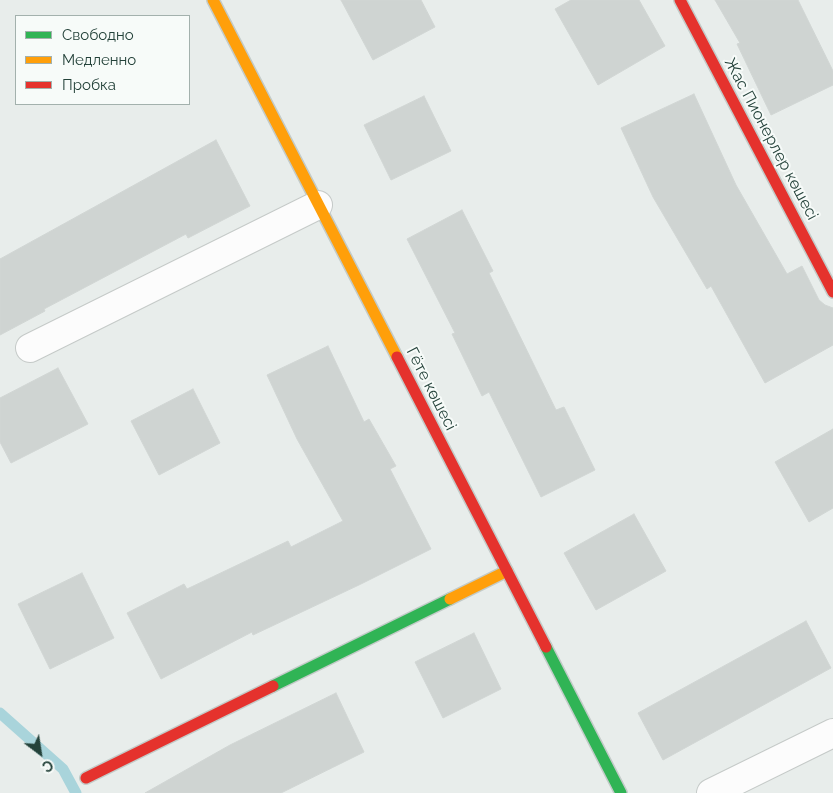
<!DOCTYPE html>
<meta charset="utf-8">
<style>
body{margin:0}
#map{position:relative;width:833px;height:793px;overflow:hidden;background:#e8edeb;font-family:Raleway,sans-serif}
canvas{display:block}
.legend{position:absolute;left:15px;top:15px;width:175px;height:90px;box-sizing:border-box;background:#f7fbf9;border:1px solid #a3b1ad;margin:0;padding:6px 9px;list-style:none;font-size:15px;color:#24423a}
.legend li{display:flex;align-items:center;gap:10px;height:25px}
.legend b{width:25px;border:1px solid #a3b1ad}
.north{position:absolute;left:15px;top:728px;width:50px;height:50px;-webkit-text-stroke:4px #f7fbf9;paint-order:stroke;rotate:149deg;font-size:14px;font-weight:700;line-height:20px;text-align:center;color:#24423a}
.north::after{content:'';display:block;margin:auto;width:18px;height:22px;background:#24423a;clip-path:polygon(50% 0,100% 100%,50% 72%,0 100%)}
</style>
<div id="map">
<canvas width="833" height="793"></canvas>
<ul class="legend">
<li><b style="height:6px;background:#30b455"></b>Свободно</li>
<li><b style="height:6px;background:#ff9f0a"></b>Медленно</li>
<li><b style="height:6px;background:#e5322d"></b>Пробка</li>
</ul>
<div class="north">С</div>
</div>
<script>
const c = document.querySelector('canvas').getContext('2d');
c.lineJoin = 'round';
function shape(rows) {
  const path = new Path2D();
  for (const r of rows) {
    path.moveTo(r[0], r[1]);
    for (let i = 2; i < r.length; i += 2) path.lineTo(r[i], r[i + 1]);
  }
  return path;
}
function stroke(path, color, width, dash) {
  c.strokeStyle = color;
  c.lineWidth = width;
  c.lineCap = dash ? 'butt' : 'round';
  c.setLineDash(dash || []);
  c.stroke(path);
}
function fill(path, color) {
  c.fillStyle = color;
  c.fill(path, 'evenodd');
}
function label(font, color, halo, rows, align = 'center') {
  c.font = font + ' Raleway,sans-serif';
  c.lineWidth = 4;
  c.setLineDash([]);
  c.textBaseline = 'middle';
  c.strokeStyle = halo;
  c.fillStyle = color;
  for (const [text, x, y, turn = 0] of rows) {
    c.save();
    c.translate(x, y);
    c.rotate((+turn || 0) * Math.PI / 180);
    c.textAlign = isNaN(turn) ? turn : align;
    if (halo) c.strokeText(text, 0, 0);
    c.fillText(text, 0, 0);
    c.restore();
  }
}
stroke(shape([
 [0,713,63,769,76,793]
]), '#a9d4db', 11);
const building = shape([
 [341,0,421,0,435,27,373,60,341,0],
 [571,0,639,0,665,46,598,85,555,9,571,0],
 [715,0,798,0,833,71,833,85,771,115,737,44,740,43,715,0],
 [694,94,736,185,787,274,802,266,819,300,825,305,833,308,833,345,765,383,711,286,707,289,653,197,621,128,694,94],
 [424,96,451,151,391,180,364,125,424,96],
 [216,140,250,206,188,238,186,234,44,309,45,311,0,335,0,259,216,140],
 [462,210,493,271,489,273,556,410,564,407,595,470,541,497,489,392,482,396,452,334,455,333,407,239,462,210],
 [328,346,364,422,369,419,396,466,390,469,431,549,361,584,253,635,252,632,161,679,127,613,184,584,187,589,288,541,291,547,343,521,297,439,267,375,328,346],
 [58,368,88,424,11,463,0,442,0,398,58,368],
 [193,389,220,443,159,475,131,421,193,389],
 [833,429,833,508,809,522,775,462,833,429],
 [634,514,666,571,596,610,564,553,634,514],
 [82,573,114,638,50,669,18,604,82,573],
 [806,621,831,668,663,760,638,713,806,621],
 [474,633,501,689,443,718,415,662,474,633],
 [336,693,364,752,281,793,145,793,230,745,336,693]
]);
fill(building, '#cfd4d2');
stroke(building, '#d1d6d4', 1);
const street = shape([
 [30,348,318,205],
 [711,793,833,733]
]);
const fast = shape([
 [546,647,621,793],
 [273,686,450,599]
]);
const slow = shape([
 [213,0,397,357],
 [450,599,507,571]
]);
const jam = shape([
 [680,0,833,292],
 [397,357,546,647],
 [86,778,273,686]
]);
stroke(street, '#c5cac8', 30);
stroke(fast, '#c3cbc8', 14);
stroke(slow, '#c3cbc8', 14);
stroke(jam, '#c3cbc8', 14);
stroke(street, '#fcfcfc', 28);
stroke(fast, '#30b455', 11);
stroke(slow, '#ff9f0a', 11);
stroke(jam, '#e5322d', 11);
label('16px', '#24423a', '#f7fbf9', [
 ["Жас Пионерлер көшесі",771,139,62],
 ["Гёте көшесі",431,389,63]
]);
</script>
